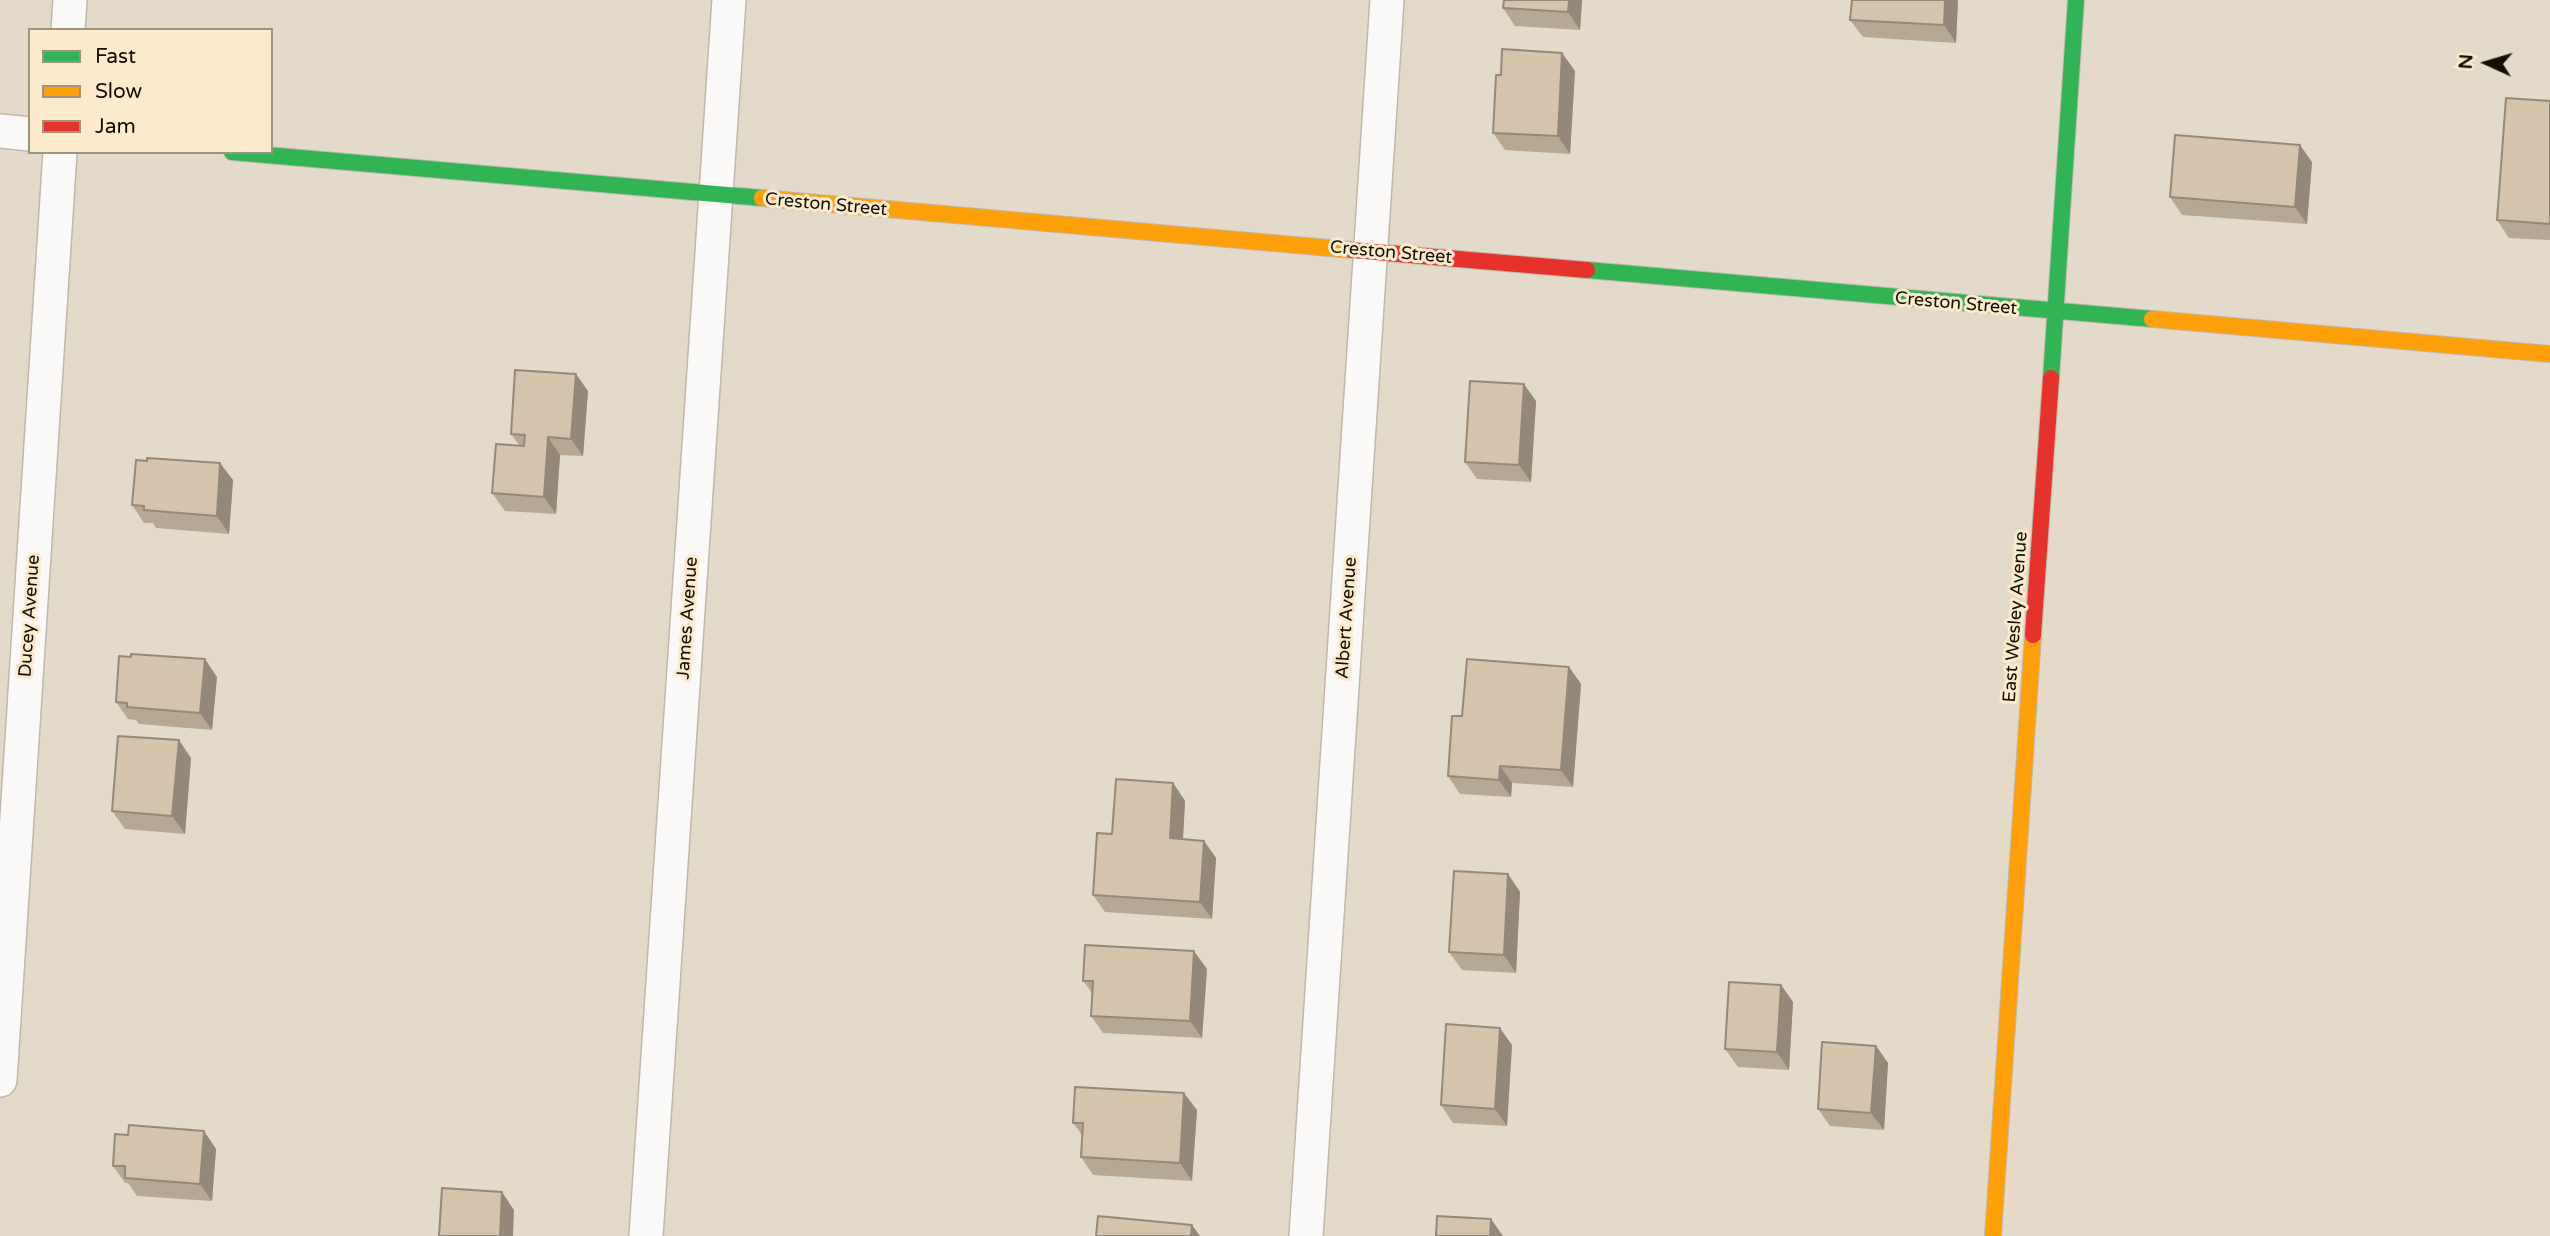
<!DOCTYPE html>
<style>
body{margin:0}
#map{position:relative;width:2550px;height:1236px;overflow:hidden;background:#e4daca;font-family:"Varela Round",sans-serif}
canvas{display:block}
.legend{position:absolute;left:28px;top:28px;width:245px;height:126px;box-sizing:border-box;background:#fbebcc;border:2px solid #9e937c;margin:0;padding:9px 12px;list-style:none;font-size:21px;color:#130e04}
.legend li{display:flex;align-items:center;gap:14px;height:35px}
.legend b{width:35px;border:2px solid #9e937c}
.north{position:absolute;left:2452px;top:28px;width:70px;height:70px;-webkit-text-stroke:5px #fbebcc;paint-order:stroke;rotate:274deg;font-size:19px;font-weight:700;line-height:28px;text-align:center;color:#130e04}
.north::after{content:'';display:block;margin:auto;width:24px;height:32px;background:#130e04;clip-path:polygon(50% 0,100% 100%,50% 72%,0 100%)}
</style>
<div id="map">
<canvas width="2550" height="1236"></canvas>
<ul class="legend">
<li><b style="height:9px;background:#30b455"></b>Fast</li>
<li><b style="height:9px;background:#ff9f0a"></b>Slow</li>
<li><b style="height:9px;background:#e5322d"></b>Jam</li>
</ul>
<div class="north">N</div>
</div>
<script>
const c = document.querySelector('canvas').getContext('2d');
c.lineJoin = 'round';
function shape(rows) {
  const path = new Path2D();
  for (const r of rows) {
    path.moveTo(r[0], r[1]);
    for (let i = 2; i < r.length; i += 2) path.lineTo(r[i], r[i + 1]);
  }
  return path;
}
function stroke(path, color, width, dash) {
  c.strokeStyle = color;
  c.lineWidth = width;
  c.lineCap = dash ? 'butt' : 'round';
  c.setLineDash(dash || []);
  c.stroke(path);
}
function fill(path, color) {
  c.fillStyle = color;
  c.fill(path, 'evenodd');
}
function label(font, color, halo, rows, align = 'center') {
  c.font = font + ' "Varela Round",sans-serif';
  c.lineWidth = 6;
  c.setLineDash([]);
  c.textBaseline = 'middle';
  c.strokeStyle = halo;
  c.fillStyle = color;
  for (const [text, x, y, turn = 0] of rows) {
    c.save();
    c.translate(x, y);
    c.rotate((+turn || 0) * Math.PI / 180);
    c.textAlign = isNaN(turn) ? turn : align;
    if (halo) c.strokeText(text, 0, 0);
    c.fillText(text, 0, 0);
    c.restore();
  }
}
const street = shape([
 [68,30,70,0],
 [0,131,30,134],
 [0,1080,60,152],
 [646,1236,729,0],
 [1306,1236,1387,0]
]);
const fast = shape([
 [232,152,762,198],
 [1587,270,2152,319],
 [2051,378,2076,0]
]);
const slow = shape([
 [762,198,1352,250],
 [2152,319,2550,354],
 [1993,1236,2033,635]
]);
const jam = shape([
 [1352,250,1587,270],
 [2033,635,2051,378]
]);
stroke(street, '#c0b8ac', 36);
stroke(fast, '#c0b8ac', 18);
stroke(slow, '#c0b8ac', 18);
stroke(jam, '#c0b8ac', 18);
stroke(street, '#fbf9f7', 33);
stroke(fast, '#30b455', 16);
stroke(slow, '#ff9f0a', 16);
stroke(jam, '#e5322d', 16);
fill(shape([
 [1582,0,1580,30,1515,26,1503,8],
 [1958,0,1956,43,1863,37,1850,20],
 [1562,53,1575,71,1570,154,1505,150,1493,133,1501,75],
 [2550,101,2550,240,2509,238,2497,220],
 [2312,162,2307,224,2182,215,2170,197],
 [588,391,583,456,560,455,556,514,505,511,492,493,519,445,511,434],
 [1536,401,1531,482,1477,479,1465,462],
 [233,480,229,534,156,528,153,523,144,523,132,505],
 [1569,667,1581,684,1573,787,1512,783,1511,797,1460,794,1448,776,1462,716],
 [217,677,212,730,139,724,136,720,128,719,116,702],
 [191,758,185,834,125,829,112,811],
 [1173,783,1185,801,1183,839,1204,841,1216,858,1212,919,1105,912,1093,895,1112,834],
 [1508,874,1520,892,1516,973,1462,970,1449,952],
 [1207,969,1202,1038,1103,1033,1091,1016,1093,994,1083,981],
 [1781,985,1793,1002,1789,1070,1738,1067,1725,1049],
 [1512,1045,1507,1126,1453,1123,1441,1105],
 [1876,1046,1888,1063,1884,1130,1830,1126,1818,1109],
 [1197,1110,1192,1181,1093,1175,1081,1157,1083,1136,1073,1123],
 [204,1131,216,1149,212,1201,137,1196,128,1183,125,1183,113,1166,128,1135]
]), '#b7a893');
fill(shape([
 [1569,0,1582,0,1580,30,1568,12],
 [1945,0,1958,0,1956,43,1944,25],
 [1562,53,1575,71,1570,154,1558,136],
 [2300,145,2312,162,2307,224,2295,207],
 [576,374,588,391,583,456,571,439],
 [1524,384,1536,401,1531,482,1519,465],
 [548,437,560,455,556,514,544,497],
 [220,463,233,480,229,534,217,516],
 [205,659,217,677,212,730,200,713],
 [1569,667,1581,684,1573,787,1561,770],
 [179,740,191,758,185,834,172,816],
 [1500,766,1512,783,1511,797,1499,780],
 [1173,783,1185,801,1182,856,1170,838],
 [1204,841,1216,858,1212,919,1200,902],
 [1508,874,1520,892,1516,973,1504,955],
 [1194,951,1207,969,1202,1038,1190,1021],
 [1781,985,1793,1002,1789,1070,1777,1052],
 [1500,1028,1512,1045,1507,1126,1495,1109],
 [1876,1046,1888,1063,1884,1130,1871,1113],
 [1184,1093,1197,1110,1192,1181,1180,1163],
 [204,1131,216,1149,212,1201,200,1184],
 [502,1192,514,1210,513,1236,500,1236],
 [1491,1219,1503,1236,1490,1236],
 [1192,1225,1200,1236,1191,1236]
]), '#958878');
const building = shape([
 [1504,0,1569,0,1568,12,1503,8,1504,0],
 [1852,0,1945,0,1944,25,1850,20,1852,0],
 [1502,49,1562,53,1558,136,1493,133,1496,75,1501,75,1502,49],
 [2506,98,2550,101,2550,224,2497,220,2506,98],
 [2175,135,2300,145,2295,207,2170,197,2175,135],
 [515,370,576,374,571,439,548,437,544,497,492,493,496,444,524,446,525,435,511,434,515,370],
 [1470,381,1524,384,1519,465,1465,462,1470,381],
 [147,458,220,463,217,516,144,510,144,506,132,505,136,460,147,461,147,458],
 [131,654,205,659,200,713,127,707,127,703,116,702,119,656,131,657,131,654],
 [1467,659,1569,667,1561,770,1500,766,1499,780,1448,776,1452,716,1462,716,1467,659],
 [118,736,179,740,172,816,112,811,118,736],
 [1116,779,1173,783,1170,838,1204,841,1200,902,1093,895,1097,833,1112,834,1116,779],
 [1454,871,1508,874,1504,955,1449,952,1454,871],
 [1085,945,1194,951,1190,1021,1091,1016,1093,981,1083,981,1085,945],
 [1729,982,1781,985,1777,1052,1725,1049,1729,982],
 [1446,1024,1500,1028,1495,1109,1441,1105,1446,1024],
 [1822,1042,1876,1046,1871,1113,1818,1109,1822,1042],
 [1075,1087,1184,1093,1180,1163,1081,1157,1083,1123,1073,1123,1075,1087],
 [129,1125,204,1131,200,1184,125,1178,125,1166,113,1166,115,1134,128,1135,129,1125],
 [442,1188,502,1192,500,1236,439,1236,442,1188],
 [1098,1216,1192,1225,1191,1236,1096,1236,1098,1216],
 [1437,1216,1491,1219,1490,1236,1436,1236,1437,1216]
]);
fill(building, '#d5c3ab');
stroke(building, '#958878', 2);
label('18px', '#130e04', '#fbebcc', [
 ["Creston Street",826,205,5],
 ["Creston Street",1391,253,5],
 ["Creston Street",1956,304,5],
 ["Ducey Avenue",30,616,-86],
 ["East Wesley Avenue",2016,617,-86],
 ["James Avenue",688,618,-86],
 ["Albert Avenue",1347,618,-86]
]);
</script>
